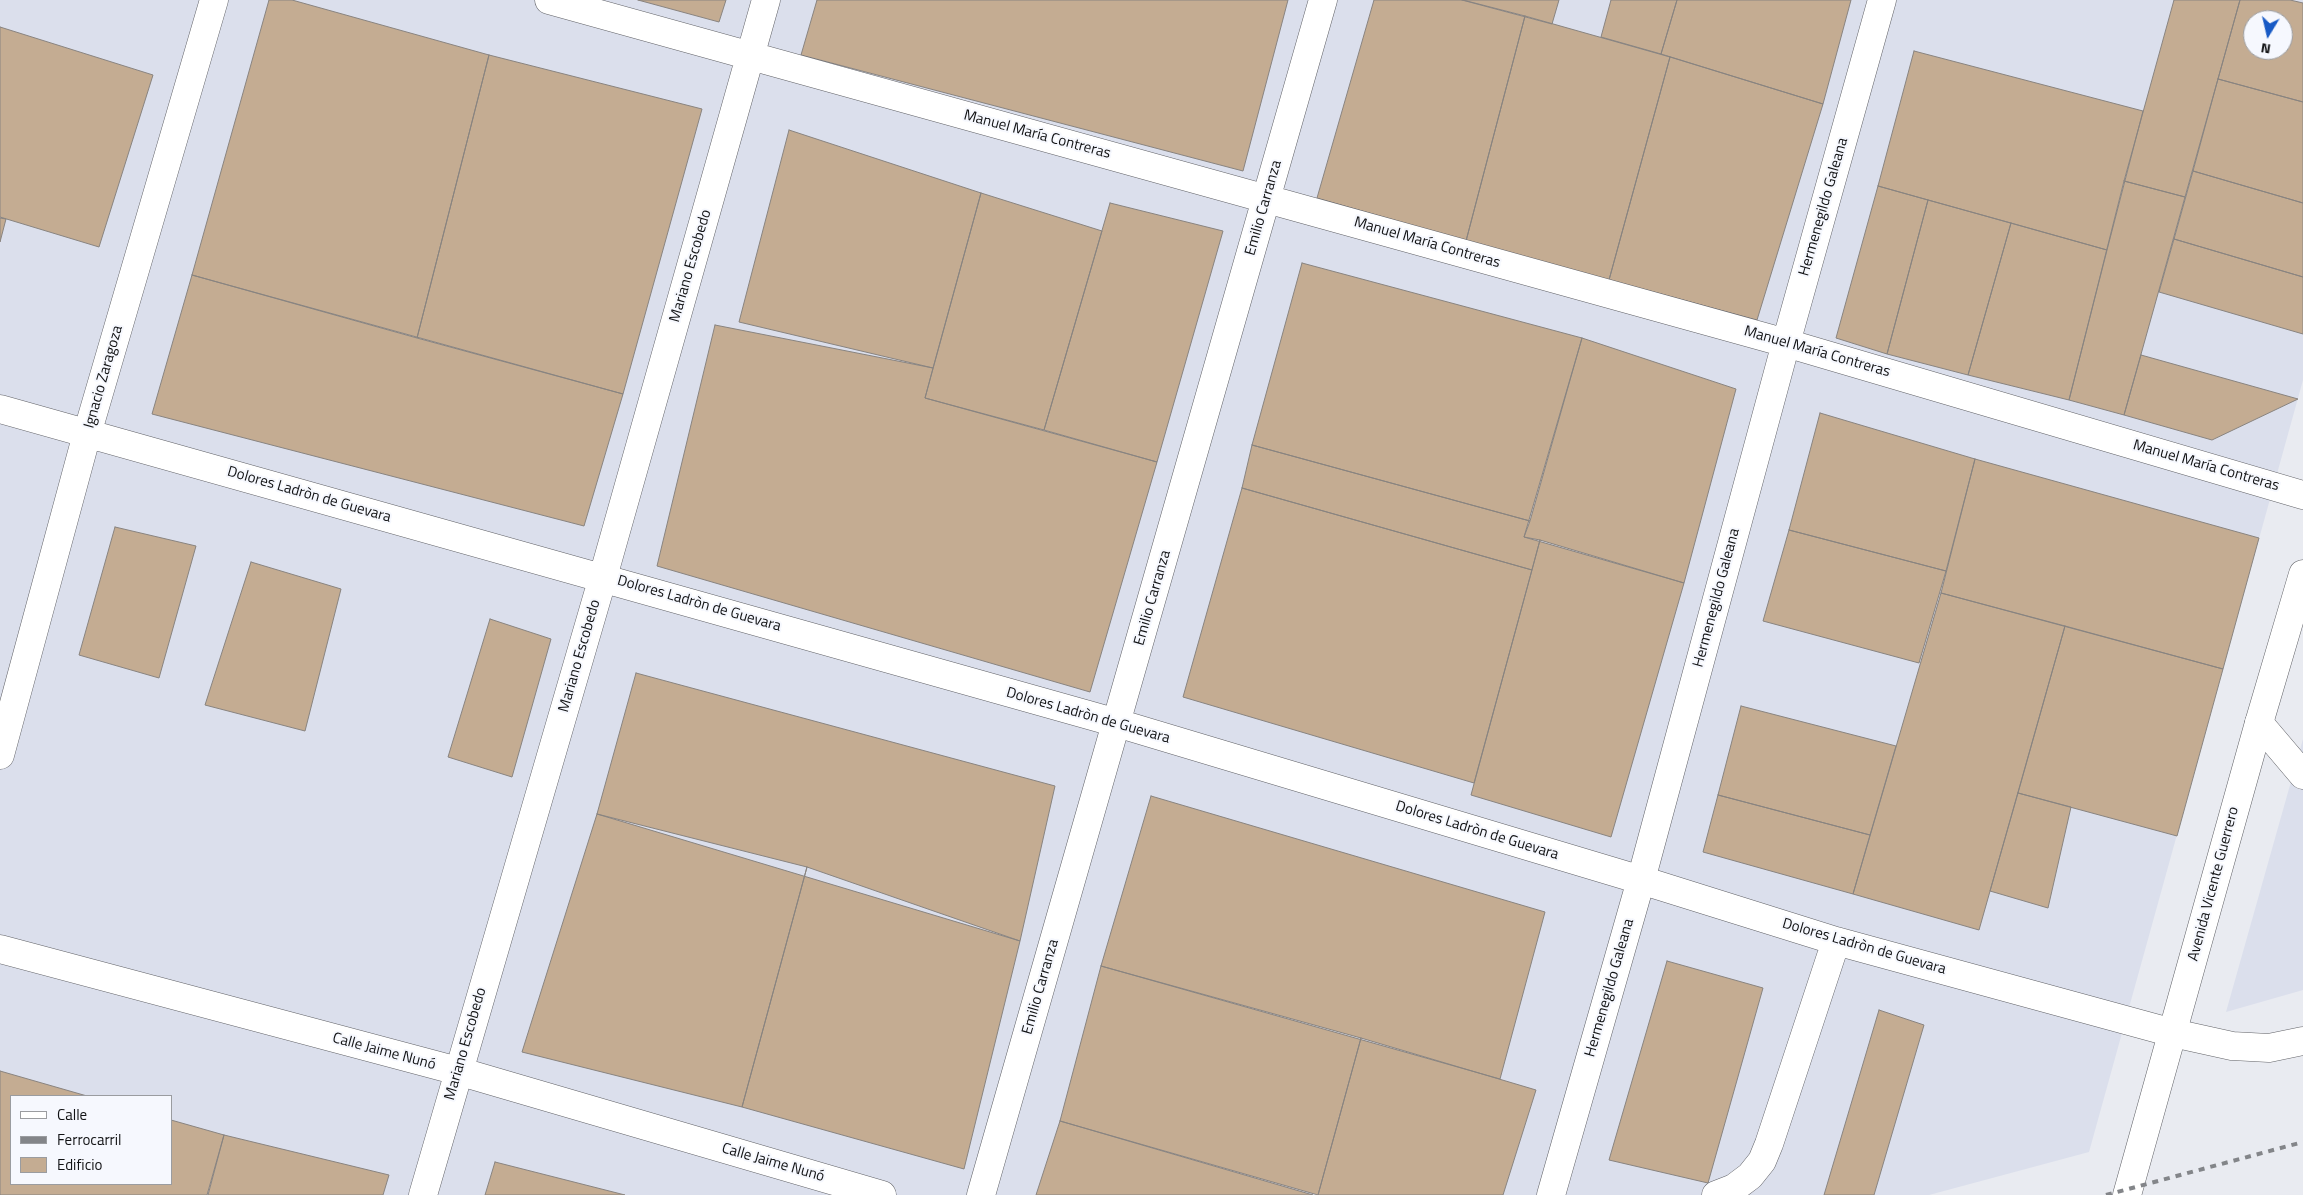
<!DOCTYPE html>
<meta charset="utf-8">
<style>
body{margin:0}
#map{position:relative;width:2303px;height:1195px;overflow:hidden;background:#e9ebf1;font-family:"Titillium Web",sans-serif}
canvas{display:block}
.legend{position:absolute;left:10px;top:1095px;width:162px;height:90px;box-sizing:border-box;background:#f6f8fe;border:1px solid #9a9ca0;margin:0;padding:6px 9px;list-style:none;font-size:15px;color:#111214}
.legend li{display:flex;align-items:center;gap:10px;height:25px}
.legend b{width:25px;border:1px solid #9a9ca0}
.north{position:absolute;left:2243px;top:10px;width:50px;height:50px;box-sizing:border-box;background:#f6f8fe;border:1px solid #9a9ca0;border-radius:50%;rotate:189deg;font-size:14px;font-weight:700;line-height:20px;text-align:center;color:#111214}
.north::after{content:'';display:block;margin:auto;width:18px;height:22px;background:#185ac5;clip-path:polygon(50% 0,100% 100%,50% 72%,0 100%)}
</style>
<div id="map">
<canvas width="2303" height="1195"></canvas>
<ul class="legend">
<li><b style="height:6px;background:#fff"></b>Calle</li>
<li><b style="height:6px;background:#838589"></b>Ferrocarril</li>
<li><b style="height:14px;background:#c4ac92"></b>Edificio</li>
</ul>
<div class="north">N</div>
</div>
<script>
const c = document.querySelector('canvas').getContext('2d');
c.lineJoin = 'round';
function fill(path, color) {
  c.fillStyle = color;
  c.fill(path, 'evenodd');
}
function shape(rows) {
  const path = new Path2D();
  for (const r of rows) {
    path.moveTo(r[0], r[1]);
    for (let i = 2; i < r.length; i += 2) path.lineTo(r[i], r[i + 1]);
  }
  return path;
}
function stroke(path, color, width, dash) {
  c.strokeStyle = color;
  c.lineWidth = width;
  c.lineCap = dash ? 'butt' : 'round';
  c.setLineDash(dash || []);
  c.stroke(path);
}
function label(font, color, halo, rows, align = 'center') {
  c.font = font + ' "Titillium Web",sans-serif';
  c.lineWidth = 4;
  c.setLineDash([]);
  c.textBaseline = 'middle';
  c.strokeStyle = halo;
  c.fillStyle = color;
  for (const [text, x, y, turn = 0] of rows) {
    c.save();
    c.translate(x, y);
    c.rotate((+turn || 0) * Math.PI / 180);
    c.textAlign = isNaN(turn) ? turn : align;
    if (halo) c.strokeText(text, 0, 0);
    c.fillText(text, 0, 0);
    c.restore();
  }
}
fill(shape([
 [0,0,2303,0,2303,380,2089,1152,1929,1195,0,1195],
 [2253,20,2283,20,2283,50,2253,50],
 [11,1096,171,1096,171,1184,11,1184],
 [2303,739,2303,990,2226,1012]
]), '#dbdfec');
const building = shape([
 [269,0,292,0,489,55,417,338,192,275,269,0],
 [638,0,726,0,719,22,638,0],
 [817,0,1288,0,1243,171,801,55,817,0],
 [1374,0,1463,0,1525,16,1466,241,1317,198,1374,0],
 [1462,0,1559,0,1552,24,1462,0],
 [1611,0,1677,0,1661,54,1601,37,1611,0],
 [1677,0,1851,0,1823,104,1661,54,1677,0],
 [2174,0,2240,0,2185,197,2124,181,2174,0],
 [2240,0,2290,0,2303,3,2303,102,2218,79,2240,0],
 [2253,20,2283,20,2283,50,2253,50,2253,20],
 [1525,16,1670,57,1609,280,1466,241,1525,16],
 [0,27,153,75,99,247,0,217,0,27],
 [1914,51,2143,111,2107,250,1878,186,1914,51],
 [489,55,702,109,623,394,417,338,489,55],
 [1670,57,1823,104,1757,320,1609,280,1670,57],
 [2218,79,2303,102,2303,203,2193,171,2218,79],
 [789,130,981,193,933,368,739,322,789,130],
 [2193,171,2303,203,2303,277,2174,239,2193,171],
 [2124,181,2185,197,2124,415,2069,400,2124,181],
 [1878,186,1928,200,1887,354,1836,338,1878,186],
 [981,193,1102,231,1044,430,925,398,981,193],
 [1928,200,2011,223,1968,375,1887,354,1928,200],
 [1110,203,1223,231,1157,462,1044,430,1110,203],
 [0,218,6,219,0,242,0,218],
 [2011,223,2107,250,2069,400,1968,375,2011,223],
 [2174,239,2303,277,2303,334,2159,292,2174,239],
 [1302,263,1582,338,1530,521,1252,445,1302,263],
 [192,275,623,394,584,526,152,414,192,275],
 [715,325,933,368,925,398,1157,462,1090,692,657,566,715,325],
 [1582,338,1736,389,1684,583,1524,537,1582,338],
 [2141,355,2298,399,2212,440,2124,415,2141,355],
 [1820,413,1975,459,1946,571,1789,530,1820,413],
 [1252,445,1530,521,1524,537,1540,540,1532,570,1242,488,1252,445],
 [1975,459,2259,538,2223,669,1941,593,1975,459],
 [1242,488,1532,570,1474,783,1183,697,1242,488],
 [115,527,196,546,159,678,79,655,115,527],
 [1789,530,1946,571,1919,663,1763,621,1789,530],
 [1540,540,1684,583,1611,837,1471,795,1540,540],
 [251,562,341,589,305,731,205,705,251,562],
 [1941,593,2065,626,1979,930,1853,894,1941,593],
 [490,619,551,639,512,777,448,757,490,619],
 [2065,626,2223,669,2177,836,2018,793,2065,626],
 [636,673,1055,786,1020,941,597,814,636,673],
 [1741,706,1896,746,1870,835,1718,795,1741,706],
 [2018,793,2071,807,2048,908,1990,891,2018,793],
 [1718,795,1870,835,1853,894,1703,852,1718,795],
 [1151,796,1545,912,1500,1079,1101,966,1151,796],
 [597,814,807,867,742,1107,522,1052,597,814],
 [807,867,1020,941,964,1169,742,1107,807,867],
 [1667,961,1763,988,1708,1183,1609,1160,1667,961],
 [1101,966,1361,1038,1318,1195,1060,1121,1101,966],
 [1879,1010,1924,1025,1874,1195,1824,1195,1879,1010],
 [1361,1038,1536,1090,1503,1195,1318,1195,1361,1038],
 [0,1071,87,1096,11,1096,11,1184,171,1184,171,1120,224,1135,207,1195,0,1195,0,1071],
 [1060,1121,1313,1195,1036,1195,1060,1121],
 [224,1135,389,1175,383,1195,208,1195,224,1135],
 [495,1162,625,1195,485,1195,495,1162]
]);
fill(building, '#c4ac92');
stroke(building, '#898480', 1);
const minor = shape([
 [549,0,1786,343,2303,495],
 [0,409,1117,723,1641,880,1836,941,2173,1033,2232,1046,2269,1048,2303,1041],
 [2259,723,2303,775],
 [0,755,87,434,214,0],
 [0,949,458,1071,882,1195],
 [423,1195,603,577,766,0],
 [981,1195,1323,0],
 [1551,1195,1641,880,1786,343,1882,0],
 [1716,1195,1734,1188,1750,1176,1762,1161,1769,1144,1836,941]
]);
const major = shape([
 [2127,1195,2259,723,2303,574]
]);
stroke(minor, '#626368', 29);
stroke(major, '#626368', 29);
stroke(minor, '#fff', 28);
stroke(major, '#fff', 28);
stroke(shape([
 [2106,1195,2303,1142]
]), '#838589', 4, [6, 6]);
label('15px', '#111214', '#f6f8fe', [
 ["Manuel María Contreras",1037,135,15],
 ["Hermenegildo Galeana",1824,207,-74],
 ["Emilio Carranza",1264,208,-74],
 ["Manuel María Contreras",1427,243,16],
 ["Mariano Escobedo",691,266,-74],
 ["Manuel María Contreras",1817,352,16],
 ["Ignacio Zaragoza",104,377,-74],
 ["Manuel María Contreras",2206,466,16],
 ["Dolores Ladròn de Guevara",309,495,16],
 ["Emilio Carranza",1153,598,-74],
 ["Hermenegildo Galeana",1717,598,-75],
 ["Dolores Ladròn de Guevara",699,604,16],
 ["Mariano Escobedo",580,656,-74],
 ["Dolores Ladròn de Guevara",1088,716,16],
 ["Dolores Ladròn de Guevara",1477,831,17],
 ["Avenida Vicente Guerrero",2214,884,-75],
 ["Dolores Ladròn de Guevara",1864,947,16],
 ["Emilio Carranza",1041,987,-74],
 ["Hermenegildo Galeana",1610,988,-74],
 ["Mariano Escobedo",466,1044,-74],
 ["Calle Jaime Nunó",384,1052,15],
 ["Calle Jaime Nunó",773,1163,16]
]);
</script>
